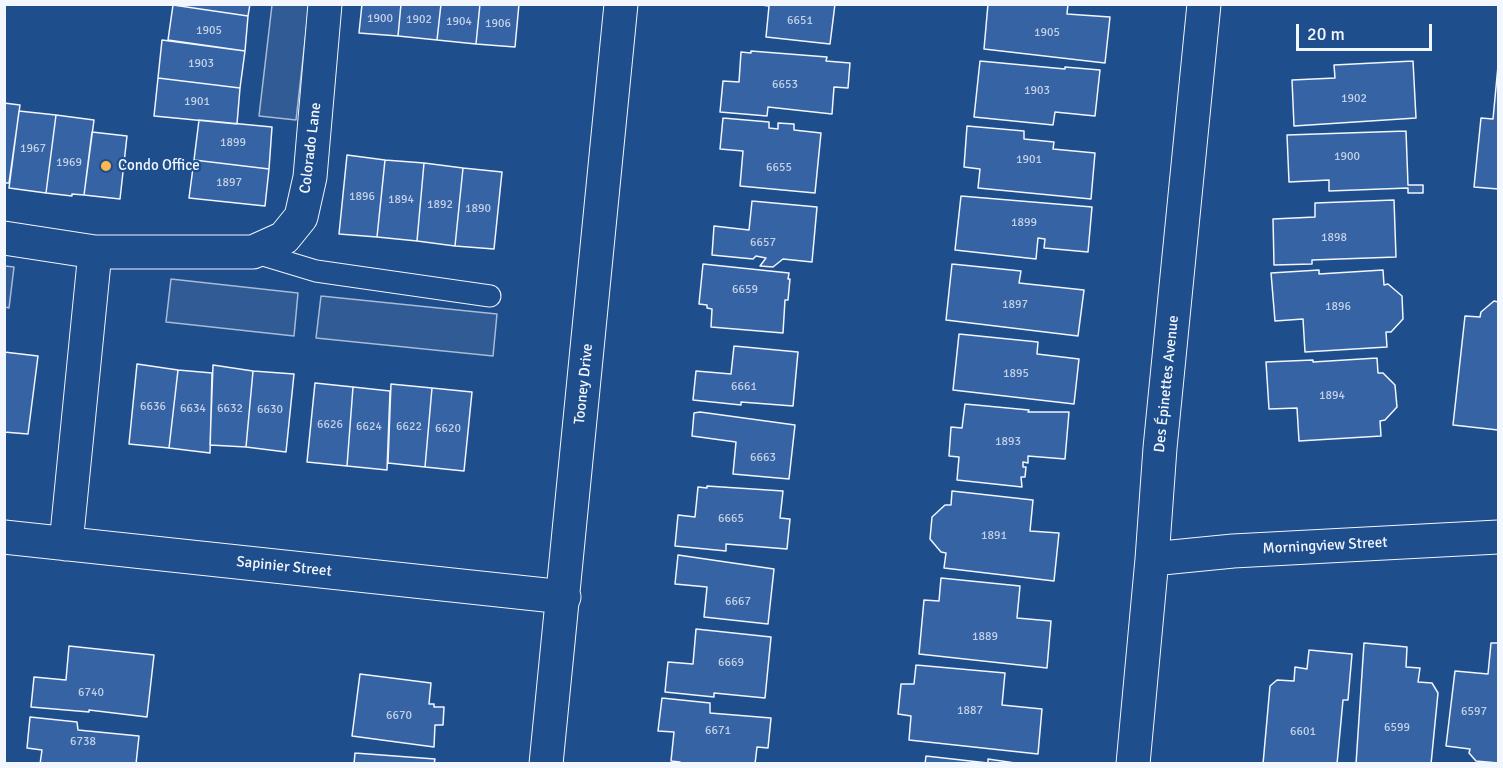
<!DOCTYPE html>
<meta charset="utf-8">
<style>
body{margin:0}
#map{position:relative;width:1503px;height:768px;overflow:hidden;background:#1f4e8c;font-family:Signika,sans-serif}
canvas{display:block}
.frame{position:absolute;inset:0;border:6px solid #f2f6ff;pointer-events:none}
.scale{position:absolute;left:1296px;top:24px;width:136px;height:27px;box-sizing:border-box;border:3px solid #f2f6ff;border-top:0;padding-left:8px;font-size:18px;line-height:21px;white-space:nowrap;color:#f2f6ff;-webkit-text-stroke:4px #1f4e8c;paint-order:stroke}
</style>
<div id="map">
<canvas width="1503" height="768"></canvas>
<div class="frame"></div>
<div class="scale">20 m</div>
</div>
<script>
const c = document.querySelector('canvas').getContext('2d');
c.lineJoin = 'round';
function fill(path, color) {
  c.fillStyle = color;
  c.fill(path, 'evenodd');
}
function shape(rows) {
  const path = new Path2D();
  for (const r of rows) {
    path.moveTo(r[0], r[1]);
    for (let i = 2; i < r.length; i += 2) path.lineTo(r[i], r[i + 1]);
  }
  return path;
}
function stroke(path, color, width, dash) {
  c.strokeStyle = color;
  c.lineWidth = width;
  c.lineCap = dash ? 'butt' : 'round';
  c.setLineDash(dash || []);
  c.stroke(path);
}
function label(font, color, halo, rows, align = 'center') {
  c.font = font + ' Signika,sans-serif';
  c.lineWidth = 4.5;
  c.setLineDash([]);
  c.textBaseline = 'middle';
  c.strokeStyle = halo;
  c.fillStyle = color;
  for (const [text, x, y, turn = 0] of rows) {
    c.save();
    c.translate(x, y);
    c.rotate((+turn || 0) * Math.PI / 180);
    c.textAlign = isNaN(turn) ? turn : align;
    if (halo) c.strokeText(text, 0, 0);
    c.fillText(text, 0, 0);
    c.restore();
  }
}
const built = shape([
 [272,5,309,5,296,120,259,116,272,5],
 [5,266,14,267,9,308,5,307,5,266],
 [171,279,298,293,294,336,166,322,171,279],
 [321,296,497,314,493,356,316,338,321,296]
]);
fill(built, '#305b95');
stroke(built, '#a8bbd7', 1.5);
const building = shape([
 [250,4,248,16,173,5,173,4,250,4],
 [362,4,401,4,398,36,359,33,362,4],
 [401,4,441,4,437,40,398,36,401,4],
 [441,4,480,4,476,44,437,40,441,4],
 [480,4,519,4,515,47,476,44,480,4],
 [754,4,835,4,830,44,766,37,769,6,754,4],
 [988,4,1068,4,1067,14,1110,17,1105,63,984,49,988,4],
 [173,5,248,16,245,51,168,40,173,5],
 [162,40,245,51,240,88,158,78,162,40],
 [751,51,827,57,826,61,850,63,848,88,834,87,832,114,768,107,767,116,720,112,723,81,739,82,741,52,751,53,751,51],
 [980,61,1065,69,1065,67,1100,70,1095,116,1055,112,1053,125,974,117,980,61],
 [1413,61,1416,118,1294,126,1292,80,1335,78,1334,65,1413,61],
 [1498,66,1498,189,1474,187,1481,118,1493,119,1498,66],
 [158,78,240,88,237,124,154,116,158,78],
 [4,103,20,105,9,183,4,183,4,103],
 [19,111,56,115,46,193,9,188,19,111],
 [56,115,94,120,84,195,72,194,72,196,46,193,56,115],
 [723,118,769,122,769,128,778,129,778,123,794,124,794,130,821,133,815,193,740,186,743,151,720,149,723,118],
 [199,120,272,127,269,169,194,160,199,120],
 [967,126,1024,131,1024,139,1054,142,1053,149,1095,153,1091,199,978,188,980,169,964,167,967,126],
 [1406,131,1408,185,1423,185,1423,193,1408,193,1408,188,1329,191,1329,180,1289,182,1287,135,1406,131],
 [92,132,127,136,120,199,84,195,92,132],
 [347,155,385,160,377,237,339,234,347,155],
 [194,160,269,169,265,206,189,198,194,160],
 [385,160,424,163,417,241,377,237,385,160],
 [424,163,463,168,455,246,417,241,424,163],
 [463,168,502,172,494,249,455,246,463,168],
 [961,196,1092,207,1088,252,1044,248,1045,239,1038,238,1036,259,955,250,961,196],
 [1394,200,1396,257,1312,260,1312,264,1274,265,1273,219,1315,217,1315,203,1394,200],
 [752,201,817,207,812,262,783,259,773,267,760,266,766,258,756,256,753,259,712,255,714,226,749,230,752,201],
 [703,264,789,273,788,279,790,279,788,300,785,300,783,333,711,327,712,309,707,308,707,305,699,304,703,264],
 [952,264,1021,271,1019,283,1084,290,1078,336,946,320,952,264],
 [1319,270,1319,274,1383,270,1384,285,1388,284,1402,296,1403,319,1391,332,1386,332,1387,347,1305,352,1303,319,1275,321,1271,273,1319,270],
 [1494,301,1498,302,1498,430,1453,425,1465,316,1480,317,1481,312,1494,301],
 [959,334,1038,342,1037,354,1079,359,1074,404,953,390,959,334],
 [734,346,798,352,793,406,741,402,741,405,693,400,696,371,731,374,734,346],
 [4,352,38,356,28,434,4,432,4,352],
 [1377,358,1378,373,1383,373,1395,385,1397,407,1385,420,1380,421,1381,436,1299,441,1297,408,1269,409,1266,362,1313,360,1313,362,1377,358],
 [137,364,178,370,169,448,129,444,137,364],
 [213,365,253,371,246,447,210,445,213,365],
 [178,370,212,373,210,453,169,448,178,370],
 [253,371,294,374,286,452,246,447,253,371],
 [315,383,353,387,347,466,307,462,315,383],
 [391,384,432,388,425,467,388,463,391,384],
 [353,387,390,391,387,470,347,466,353,387],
 [432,388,472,392,464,471,425,467,432,388],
 [965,404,1029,410,1028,412,1069,412,1065,459,1028,456,1028,463,1023,462,1023,467,1026,467,1025,477,1021,477,1022,487,957,480,959,457,949,456,951,427,962,428,965,404],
 [700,412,795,425,789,479,733,474,736,442,692,436,694,413,700,412],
 [707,486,783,491,780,518,790,519,787,549,726,544,726,551,675,546,678,515,695,517,698,487,707,488,707,486],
 [952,491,1033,500,1030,531,1059,533,1054,581,944,568,946,553,941,552,930,539,932,517,945,505,951,505,952,491],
 [678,555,774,569,768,624,704,617,707,587,675,584,678,555],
 [941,578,1020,586,1017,618,1051,621,1047,668,919,654,924,600,939,601,941,578],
 [696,629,771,637,765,698,714,693,714,697,665,692,668,662,693,664,696,629],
 [1364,643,1407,647,1406,667,1420,668,1418,682,1432,683,1438,693,1431,764,1356,764,1364,643],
 [1491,643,1498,643,1498,763,1476,761,1469,753,1470,749,1446,746,1455,671,1488,674,1491,643],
 [69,646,154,655,147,717,89,710,89,712,31,707,34,677,66,680,69,646],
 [1309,650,1352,654,1348,700,1343,700,1337,764,1263,764,1270,686,1277,680,1294,681,1295,667,1307,669,1309,650],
 [916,665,1005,673,1002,705,1042,709,1038,754,909,740,911,716,898,714,901,684,914,684,916,665],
 [360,674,431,683,429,704,434,704,434,707,444,707,443,725,435,725,434,747,352,736,360,674],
 [662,698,710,703,710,713,771,718,768,748,757,747,755,764,680,764,680,762,671,761,674,732,658,731,662,698],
 [30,717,77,722,78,730,139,736,136,764,40,764,42,750,27,748,30,717],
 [355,753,435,759,434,764,354,764,355,753],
 [926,756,988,763,988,759,1022,764,925,764,926,756]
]);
fill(building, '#3563a3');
stroke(building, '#f2f6ff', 1.5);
const service = shape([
 [253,252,316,271,490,296]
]);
const minor = shape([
 [4,238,95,252,253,252,284,238,301,217,310,177,325,4],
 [4,537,564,597],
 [66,544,95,252],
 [1152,559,1233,551,1498,537],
 [546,764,621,4],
 [1133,764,1152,559,1160,448,1204,4]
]);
stroke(service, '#f2f6ff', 23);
stroke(minor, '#f2f6ff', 35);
stroke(service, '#1f4e8c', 21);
stroke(minor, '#1f4e8c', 33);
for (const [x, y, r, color] of [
 [106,166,6,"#ffb74d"]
]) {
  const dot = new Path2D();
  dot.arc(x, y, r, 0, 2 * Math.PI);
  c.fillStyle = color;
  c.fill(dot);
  stroke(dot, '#1f4e8c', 2);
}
label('12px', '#c3d1e8', null, [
 ["1900",380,19],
 ["1902",419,20],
 ["6651",800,21],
 ["1904",459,22],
 ["1906",498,24],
 ["1905",209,31],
 ["1905",1047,33],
 ["1903",201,64],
 ["6653",785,85],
 ["1903",1037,91],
 ["1902",1354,99],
 ["1901",197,102],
 ["1899",233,143],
 ["1967",33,149],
 ["1900",1347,157],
 ["1901",1029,160],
 ["1969",69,163],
 ["6655",779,168],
 ["1897",229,183],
 ["1896",362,197],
 ["1894",401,200],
 ["1892",440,205],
 ["1890",478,209],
 ["1899",1024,223],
 ["1898",1334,238],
 ["6657",763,243],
 ["6659",745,290],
 ["1897",1015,305],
 ["1896",1338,307],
 ["1895",1016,374],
 ["6661",744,387],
 ["1894",1332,396],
 ["6636",153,407],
 ["6634",193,409],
 ["6632",230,409],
 ["6630",270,410],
 ["6626",330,425],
 ["6624",369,427],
 ["6622",409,427],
 ["6620",448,429],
 ["1893",1008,442],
 ["6663",763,458],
 ["6665",731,519],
 ["1891",994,536],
 ["6667",738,602],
 ["1889",985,637],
 ["6669",731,663],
 ["6740",91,693],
 ["1887",970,711],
 ["6597",1474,712],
 ["6670",399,716],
 ["6599",1397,728],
 ["6671",718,731],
 ["6601",1303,732],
 ["6738",83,742]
]);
label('15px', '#f2f6ff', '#1f4e8c', [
 ["Colorado Lane",311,148,-83],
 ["Tooney Drive",584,384,-84],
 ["Des Épinettes Avenue",1167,384,-84],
 ["Morningview Street",1325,546,-3],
 ["Sapinier Street",284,567,6]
]);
label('15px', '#f2f6ff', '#1f4e8c', [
 ["Condo Office",118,166]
], 'left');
</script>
